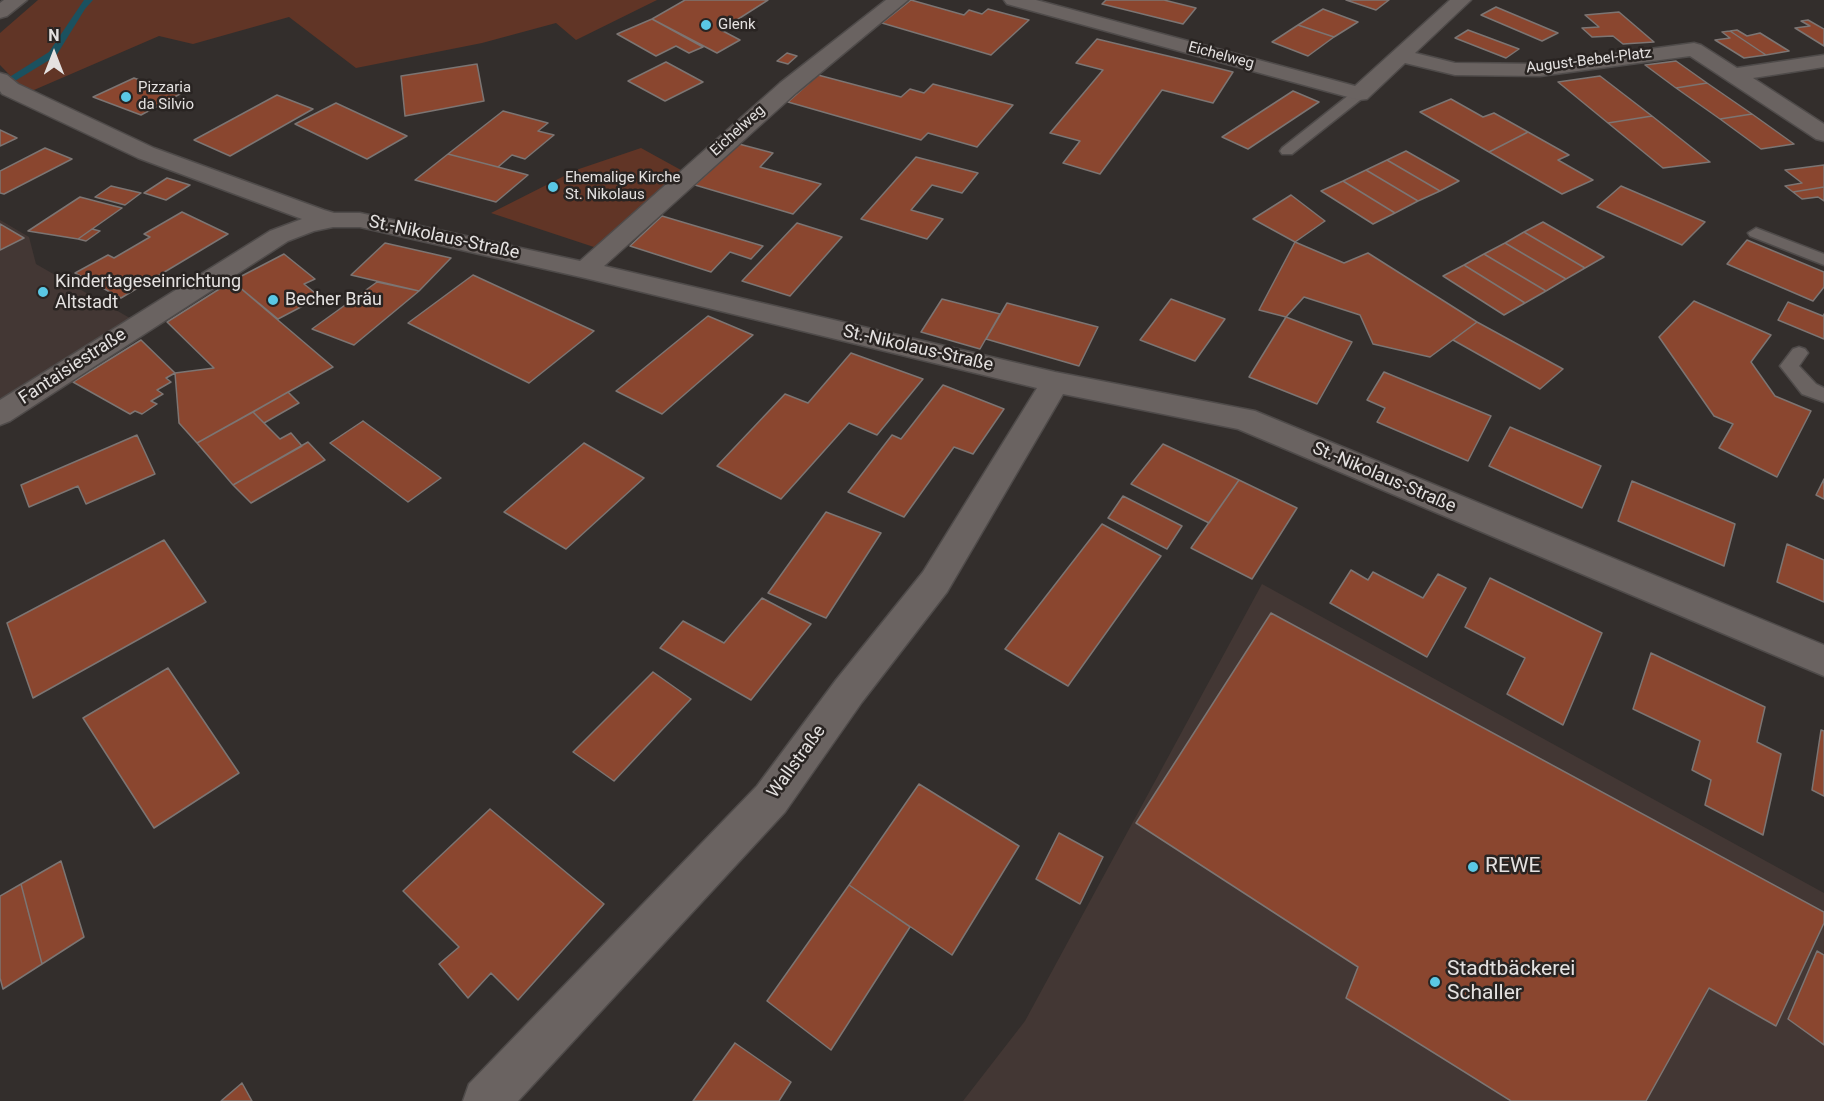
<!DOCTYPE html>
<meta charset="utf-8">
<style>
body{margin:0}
#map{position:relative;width:1824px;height:1101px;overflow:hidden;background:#332e2c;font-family:Roboto,sans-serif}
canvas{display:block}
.north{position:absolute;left:24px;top:24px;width:60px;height:60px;-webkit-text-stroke:4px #292422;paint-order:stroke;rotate:0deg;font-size:16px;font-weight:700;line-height:24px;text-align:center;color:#e4e1e0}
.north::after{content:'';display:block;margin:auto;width:21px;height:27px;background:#e4e1e0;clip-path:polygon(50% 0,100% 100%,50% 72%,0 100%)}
</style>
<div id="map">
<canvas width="1824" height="1101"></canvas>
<div class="north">N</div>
</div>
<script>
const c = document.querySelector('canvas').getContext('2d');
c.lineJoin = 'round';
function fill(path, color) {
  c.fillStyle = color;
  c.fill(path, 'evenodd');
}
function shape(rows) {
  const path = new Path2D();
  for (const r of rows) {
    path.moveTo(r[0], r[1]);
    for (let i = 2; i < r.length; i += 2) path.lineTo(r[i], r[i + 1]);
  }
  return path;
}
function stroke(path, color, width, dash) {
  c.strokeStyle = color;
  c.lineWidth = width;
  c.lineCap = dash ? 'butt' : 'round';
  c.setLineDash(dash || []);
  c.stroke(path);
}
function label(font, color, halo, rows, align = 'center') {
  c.font = font + ' Roboto,sans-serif';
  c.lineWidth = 5;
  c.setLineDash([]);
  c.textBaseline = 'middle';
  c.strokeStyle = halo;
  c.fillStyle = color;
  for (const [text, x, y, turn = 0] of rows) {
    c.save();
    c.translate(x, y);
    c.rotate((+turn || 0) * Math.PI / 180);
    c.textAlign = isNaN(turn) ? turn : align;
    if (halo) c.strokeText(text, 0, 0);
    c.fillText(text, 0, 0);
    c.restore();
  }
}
fill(shape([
 [0,220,29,237,36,264,135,321,0,402],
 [1262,584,1824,893,1824,1101,963,1101,1025,1021]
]), '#433734');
fill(shape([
 [38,0,657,0,576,40,556,23,482,43,356,68,289,17,193,44,159,36,27,93,0,65,0,33],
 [641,148,690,175,606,251,491,213,576,170]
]), '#613526');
fill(shape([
 [84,0,93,0,85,9,56,56,0,90,0,83,49,52,84,0]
]), '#1b515f');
const building = shape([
 [685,0,768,0,721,30,740,40,717,53,652,19,685,0],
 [911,0,964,15,969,10,982,14,988,9,1029,20,991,55,882,23,911,0],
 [1106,0,1164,0,1196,8,1183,24,1102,4,1106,0],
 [1346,0,1389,0,1376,10,1346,0],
 [1496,7,1558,33,1542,41,1481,15,1496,7],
 [1323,9,1358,22,1334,37,1298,25,1323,9],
 [1619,12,1654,42,1623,44,1613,36,1592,37,1582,28,1599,27,1585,15,1619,12],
 [652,19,703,47,689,53,676,46,656,56,617,34,652,19],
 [1808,20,1824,29,1824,46,1795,28,1810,26,1801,21,1808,20],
 [1298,25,1334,37,1308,56,1272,42,1298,25],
 [1468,30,1519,49,1506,58,1455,38,1468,30],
 [1737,30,1747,36,1760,33,1789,51,1766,55,1730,31,1737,30],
 [1730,31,1766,55,1744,58,1715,40,1730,38,1722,32,1730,31],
 [1097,39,1193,62,1233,72,1213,103,1162,90,1100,174,1063,163,1080,141,1050,133,1103,70,1076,63,1097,39],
 [787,53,797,56,788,64,777,61,787,53],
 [1676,61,1707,83,1676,88,1645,65,1676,61],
 [666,62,703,82,665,101,628,81,666,62],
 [477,64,484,101,405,116,401,76,477,64],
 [818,75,901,97,910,89,924,93,933,84,1013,105,977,147,928,133,921,140,788,102,818,75],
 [1600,76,1652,116,1608,123,1558,82,1600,76],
 [134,78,180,94,141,115,93,97,134,78],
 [1707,83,1752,114,1720,119,1676,88,1707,83],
 [1293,91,1319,102,1248,149,1222,137,1293,91],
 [277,95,313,109,230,156,194,140,277,95],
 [1451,99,1483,117,1494,113,1528,132,1489,152,1420,112,1451,99],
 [336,103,407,136,367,159,295,124,336,103],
 [503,111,548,123,538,131,554,135,525,159,512,155,498,167,448,154,503,111],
 [1752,114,1794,144,1761,149,1720,119,1752,114],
 [1652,116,1710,162,1663,168,1608,123,1652,116],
 [0,130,17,138,0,146,0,130],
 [1528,132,1569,155,1558,160,1593,180,1562,194,1489,152,1528,132],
 [739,144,773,153,760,167,821,184,793,214,695,185,739,144],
 [45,148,72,159,4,194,0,193,0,171,45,148],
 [1406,151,1459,181,1440,191,1387,160,1406,151],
 [448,154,498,167,528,175,496,202,415,180,448,154],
 [916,157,978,173,962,193,932,185,911,210,943,219,927,239,861,219,916,157],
 [1387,160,1440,191,1418,201,1366,170,1387,160],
 [1824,165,1824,187,1793,192,1785,186,1802,183,1785,170,1824,165],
 [1366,170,1418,201,1395,213,1343,181,1366,170],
 [167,178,190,185,166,200,144,193,167,178],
 [1343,181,1395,213,1373,224,1321,191,1343,181],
 [111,186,141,193,125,205,95,197,111,186],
 [1621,186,1705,222,1682,245,1597,207,1621,186],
 [1824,187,1824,201,1818,197,1802,199,1793,192,1824,187],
 [1291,195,1325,221,1295,242,1253,219,1291,195],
 [80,197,122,208,78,239,28,231,80,197],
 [182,212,228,234,121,298,75,273,108,255,114,258,150,237,144,234,182,212],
 [662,216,763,246,751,259,730,252,711,272,630,246,662,216],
 [1543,222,1604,257,1585,268,1524,232,1543,222],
 [797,223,842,237,790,296,742,281,797,223],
 [0,224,24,238,0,250,0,224],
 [92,229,100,231,86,241,78,239,92,229],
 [1524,232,1585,268,1566,279,1505,243,1524,232],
 [1747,240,1824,272,1824,287,1813,301,1727,264,1747,240],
 [1295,242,1344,263,1368,253,1477,322,1430,357,1373,344,1360,315,1304,297,1286,317,1259,310,1295,242],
 [385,243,451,258,419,291,351,275,385,243],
 [1505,243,1566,279,1546,291,1484,254,1505,243],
 [284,254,315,279,304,284,320,297,278,319,232,281,284,254],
 [1484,254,1546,291,1525,303,1464,265,1484,254],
 [1464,265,1525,303,1504,315,1443,276,1464,265],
 [473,275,594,331,529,383,408,323,473,275],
 [232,281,333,367,197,443,179,423,175,373,214,368,167,322,232,281],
 [377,282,419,291,354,345,312,329,377,282],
 [942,299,1000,314,980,349,921,332,942,299],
 [1171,299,1225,319,1195,361,1140,340,1171,299],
 [1694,301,1771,335,1751,362,1775,396,1811,411,1777,477,1719,448,1733,424,1714,416,1659,337,1694,301],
 [1788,302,1823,316,1824,314,1824,339,1778,320,1788,302],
 [1007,303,1098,327,1079,366,986,339,1007,303],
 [708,316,753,335,662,414,616,391,708,316],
 [1286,317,1352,342,1317,404,1249,377,1286,317],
 [1477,322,1563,369,1540,389,1453,340,1477,322],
 [141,340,175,373,166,378,171,382,157,390,163,394,151,401,157,404,142,414,135,411,130,414,73,382,141,340],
 [851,353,923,379,877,435,849,423,781,499,717,466,785,394,808,403,851,353],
 [1384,372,1491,416,1468,461,1377,422,1385,408,1367,400,1384,372],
 [943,385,1004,409,973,454,954,447,904,517,848,492,892,435,901,439,943,385],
 [288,392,299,403,264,423,253,412,288,392],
 [253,412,280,439,291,433,302,446,233,485,197,443,253,412],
 [363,421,441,478,408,502,330,443,363,421],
 [1510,427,1601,466,1582,508,1489,466,1510,427],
 [137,435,155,474,86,504,78,486,29,507,21,485,137,435],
 [308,442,325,460,251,503,233,485,308,442],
 [584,443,644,478,566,549,504,512,584,443],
 [1163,444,1239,480,1209,523,1131,484,1163,444],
 [1824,479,1824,499,1816,495,1824,479],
 [1239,480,1297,508,1252,579,1191,548,1239,480],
 [1632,481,1735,524,1724,566,1618,521,1632,481],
 [1123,496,1182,526,1167,549,1108,518,1123,496],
 [826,512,881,533,826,618,768,593,826,512],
 [1102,524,1161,556,1068,686,1005,649,1102,524],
 [164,540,206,602,33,698,7,623,164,540],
 [1787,544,1824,560,1824,602,1777,582,1787,544],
 [1351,570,1368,580,1373,572,1423,598,1438,574,1466,588,1427,657,1330,603,1351,570],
 [1490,578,1602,633,1563,725,1507,694,1525,658,1465,627,1490,578],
 [762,598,811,624,751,700,660,648,683,621,724,643,762,598],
 [1271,613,1824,912,1824,923,1776,1026,1709,988,1646,1101,1511,1101,1346,998,1358,967,1136,823,1271,613],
 [1651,653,1765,707,1757,742,1781,754,1763,835,1705,805,1711,780,1692,770,1700,741,1633,709,1651,653],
 [168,668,239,773,154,828,83,718,168,668],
 [653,672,691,699,614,781,573,752,653,672],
 [1821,730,1824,731,1824,796,1812,790,1821,730],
 [919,784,1019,846,952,955,849,885,919,784],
 [490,809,604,904,518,1000,491,973,468,998,439,964,459,947,403,891,490,809],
 [1059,833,1103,857,1080,904,1036,879,1059,833],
 [61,861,84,937,42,964,21,884,61,861],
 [21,884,42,964,3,989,0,978,0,896,21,884],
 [849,885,910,927,831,1050,767,1001,849,885],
 [1817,951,1824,955,1824,1045,1788,1019,1817,951],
 [735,1043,791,1082,779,1101,693,1101,735,1043],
 [242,1083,252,1101,221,1101,242,1083]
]);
fill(building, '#8a462f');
stroke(building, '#7c7573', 1.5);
const service = shape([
 [1359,90,1366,94,1364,97,1292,154,1282,154,1280,151,1282,148,1354,91,1359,90],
 [1756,228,1824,254,1824,265,1750,236,1748,233,1756,228],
 [1799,347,1805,349,1808,353,1799,366,1816,384,1824,388,1824,402,1802,394,1780,366,1793,349,1799,347]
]);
const minor = shape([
 [4,0,27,0,7,16,0,18,0,3,4,0],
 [886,0,908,0,796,93,604,266,1055,372,1255,411,1824,645,1824,676,1238,429,1063,394,947,592,862,702,785,812,518,1101,463,1101,469,1084,757,786,836,680,923,572,1037,388,585,278,360,227,333,227,314,231,288,241,10,421,0,425,0,400,270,231,302,219,138,158,2,94,0,91,0,73,7,75,18,84,154,148,324,210,334,213,360,213,580,261,780,83,886,0],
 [1004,0,1036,0,1355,86,1450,0,1471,0,1415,53,1455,63,1540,64,1694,43,1701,45,1737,68,1824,55,1824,67,1753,78,1824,124,1824,141,1816,139,1690,56,1540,76,1455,75,1405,63,1367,99,1359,100,1007,4,1004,0]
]);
stroke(service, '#4f4b4a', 3);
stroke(minor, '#4f4b4a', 3);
fill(service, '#6a6361');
fill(minor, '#6a6361');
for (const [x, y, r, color] of [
 [706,25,6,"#5ac8e5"],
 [126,97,6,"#5ac8e5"],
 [553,187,6,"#5ac8e5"],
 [43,292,6,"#5ac8e5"],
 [273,300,6,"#5ac8e5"],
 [1473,867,6,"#5ac8e5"],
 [1435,982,6,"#5ac8e5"]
]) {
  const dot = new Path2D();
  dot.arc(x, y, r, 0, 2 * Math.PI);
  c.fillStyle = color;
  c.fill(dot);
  stroke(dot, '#292422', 2);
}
label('15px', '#e4e1e0', '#292422', [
 ["Glenk",718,25],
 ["Pizzaria",138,88],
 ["da Silvio",138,105],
 ["Ehemalige Kirche",565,178],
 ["St. Nikolaus",565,195]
], 'left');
label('15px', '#e4e1e0', '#292422', [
 ["Eichelweg",1221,56,15],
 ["August-Bebel-Platz",1589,61,-7],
 ["Eichelweg",738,131,-42]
]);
label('18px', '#e4e1e0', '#292422', [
 ["St.-Nikolaus-Straße",444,238,12],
 ["St.-Nikolaus-Straße",918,349,13],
 ["Fantaisiestraße",73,367,-33],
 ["St.-Nikolaus-Straße",1384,478,23],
 ["Wallstraße",797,762,-54]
]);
label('18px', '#e4e1e0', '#292422', [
 ["Kindertageseinrichtung",55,282],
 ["Altstadt",55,303],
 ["Becher Bräu",285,300]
], 'left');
label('21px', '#e4e1e0', '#292422', [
 ["REWE",1485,867],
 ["Stadtbäckerei",1447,970],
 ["Schaller",1447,994]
], 'left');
</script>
